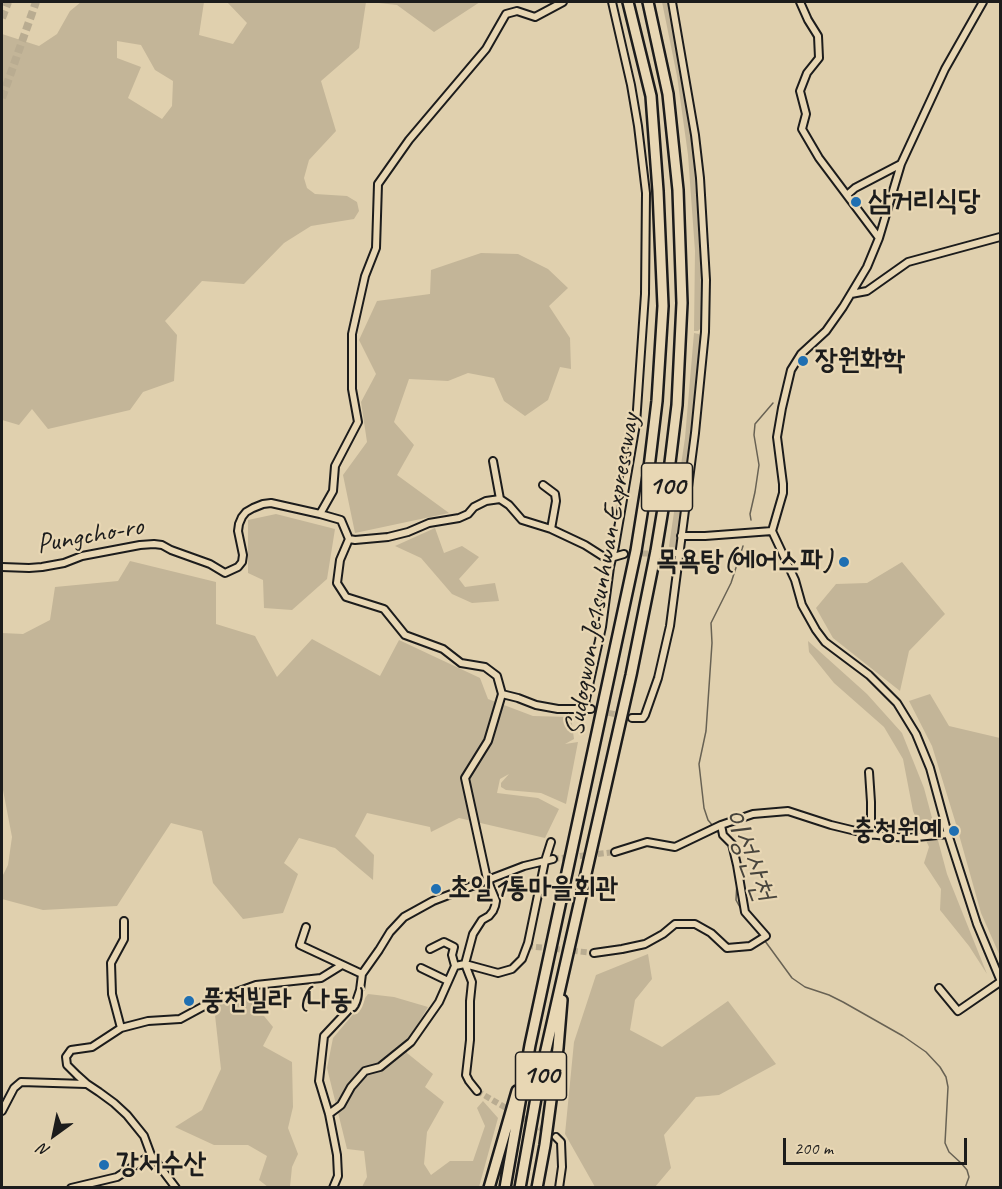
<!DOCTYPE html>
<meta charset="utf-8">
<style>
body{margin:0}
#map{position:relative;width:1002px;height:1189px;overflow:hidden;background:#e0d0ae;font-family:Caveat,sans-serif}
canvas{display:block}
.frame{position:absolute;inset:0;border:3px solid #1c1c1c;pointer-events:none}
.north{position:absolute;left:24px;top:1105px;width:60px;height:60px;-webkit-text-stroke:4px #e8d7b4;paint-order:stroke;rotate:213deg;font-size:16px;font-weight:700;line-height:24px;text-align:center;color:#1c1c1c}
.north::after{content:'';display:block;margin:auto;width:21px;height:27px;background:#1c1c1c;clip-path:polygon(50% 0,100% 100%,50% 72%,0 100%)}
.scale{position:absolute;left:783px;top:1138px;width:184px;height:27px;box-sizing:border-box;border:3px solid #1c1c1c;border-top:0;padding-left:8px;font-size:18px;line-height:21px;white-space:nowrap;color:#1c1c1c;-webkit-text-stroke:4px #e8d7b4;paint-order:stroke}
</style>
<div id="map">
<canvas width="1002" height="1189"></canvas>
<div class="frame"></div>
<div class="north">N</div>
<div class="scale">200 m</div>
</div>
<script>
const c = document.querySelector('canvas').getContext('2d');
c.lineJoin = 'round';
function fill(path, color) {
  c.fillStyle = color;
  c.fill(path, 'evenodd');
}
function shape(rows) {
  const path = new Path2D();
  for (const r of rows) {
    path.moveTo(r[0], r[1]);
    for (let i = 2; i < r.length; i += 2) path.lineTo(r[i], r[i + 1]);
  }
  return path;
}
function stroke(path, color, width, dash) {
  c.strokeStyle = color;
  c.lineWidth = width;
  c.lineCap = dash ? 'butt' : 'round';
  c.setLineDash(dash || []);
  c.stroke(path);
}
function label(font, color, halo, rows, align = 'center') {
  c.font = font + ' Caveat,"Poor Story",sans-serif';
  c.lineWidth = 4.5;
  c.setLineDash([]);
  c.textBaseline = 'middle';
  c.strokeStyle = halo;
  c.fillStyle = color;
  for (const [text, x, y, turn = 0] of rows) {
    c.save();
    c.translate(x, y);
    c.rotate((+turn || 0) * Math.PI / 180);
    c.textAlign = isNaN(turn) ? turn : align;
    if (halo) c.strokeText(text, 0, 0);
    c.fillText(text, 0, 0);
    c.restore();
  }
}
fill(shape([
 [81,2,204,2,199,35,233,44,247,23,227,2,366,2,359,48,321,81,336,131,309,160,304,178,307,188,315,194,347,196,357,202,359,211,354,219,311,226,284,243,244,284,202,281,165,321,177,335,174,381,143,392,130,410,48,429,32,409,19,425,2,420,2,34,39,46,57,34,70,11],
 [117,41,141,45,155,70,173,81,172,106,162,119,128,98,141,67,117,58],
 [370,2,480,2,434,32,397,5],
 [662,2,668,2,671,14,688,115,694,161,702,288,702,327,698,331,694,331,695,251,688,155,677,76],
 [481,253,518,254,548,269,568,288,549,306,570,338,571,369,560,367,548,400,525,416,504,401,494,378,468,373,448,381,409,379,394,422,414,445,397,475,449,513,355,533,343,475,367,442,361,402,376,374,359,340,377,301,430,294,431,270],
 [694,333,699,334,701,339,697,384,686,479,675,547,671,551,669,546,685,438],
 [276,514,335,529,327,579,292,610,264,608,263,580,248,573,248,520],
 [435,528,444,553,462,546,479,557,459,579,465,587,495,583,499,601,472,603,452,594,421,558,395,546],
 [130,561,216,582,216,624,255,636,277,677,312,639,380,676,399,640,480,678,488,699,533,716,571,717,574,739,565,744,578,742,566,804,541,793,506,790,501,787,501,783,509,774,500,779,497,793,538,798,559,809,545,838,459,818,431,832,430,827,367,813,355,836,374,855,373,880,335,848,299,838,284,863,298,874,283,913,243,919,213,883,202,831,171,823,142,867,117,906,43,910,2,899,2,877,8,865,12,837,3,790,2,790,2,633,23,634,50,620,55,587,118,581],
 [902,562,945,614,909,651,900,691,833,638,816,608,836,584,867,583],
 [808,641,867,694,902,733,924,788,947,874,987,974,969,946,940,910,941,889,924,863,929,847,913,811,903,759,884,727,834,683,809,652],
 [930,694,949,726,1000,738,1000,956,981,913,956,824,932,746,909,701],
 [648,954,652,979,635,1000,630,1030,662,1047,728,1001,776,1064,719,1095,696,1097,664,1135,671,1168,655,1187,595,1187,565,1134,574,1042,596,975],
 [368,994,394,997,428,1007,407,1042,407,1053,433,1074,425,1087,444,1102,427,1132,424,1164,431,1175,450,1161,473,1161,485,1126,477,1108,483,1101,498,1118,479,1187,362,1187,367,1177,364,1151,347,1149,327,1068,333,1038,355,1012],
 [247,995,273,1027,263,1046,292,1062,293,1107,288,1128,298,1154,292,1167,290,1187,268,1187,259,1180,267,1156,248,1145,214,1145,175,1127,202,1110,221,1069,214,1006]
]), '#c3b598');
stroke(shape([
 [751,520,750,514,755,492,759,465,754,435,755,424,773,403],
 [713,826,708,820,704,808,699,764,706,731,712,643,711,623,731,583,743,546],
 [737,881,736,900,742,911],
 [752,924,762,937],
 [765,941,792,978,805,987,829,995,843,1002,903,1036,926,1052,940,1067,946,1077,948,1087,945,1143,949,1152,961,1163,967,1170,969,1177,965,1188]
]), '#686254', 1.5);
stroke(shape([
 [624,554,667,553],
 [591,709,632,718],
 [553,859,615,852],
 [527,946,594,953],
 [477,1091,556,1137]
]), '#b9ac91', 6, [6, 3]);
stroke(shape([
 [2,18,8,2],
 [2,98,36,2]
]), '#b9ac91', 8, [8, 4]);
const minor = shape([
 [800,2,808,20,818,36,819,58,807,73,800,91,806,114,802,129,819,158,879,238,867,267,843,307,826,331,801,354,791,370,782,408,777,437,783,484,783,493,772,531,795,580,802,605,816,630,825,642,869,675,897,703,916,734,930,768,948,834,977,924,1000,979],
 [847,195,855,188,901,164],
 [879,238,901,164,945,69,983,2],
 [851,294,867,291,908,262,1000,237],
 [493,461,500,499],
 [543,485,555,494,556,501,551,529],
 [320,514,333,491,335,466,358,422,352,389,352,334,365,276,376,248,378,184,409,140,486,49,506,14,517,11,535,17,563,2],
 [681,536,705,536,772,531],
 [349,539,340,560,337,583,346,597,384,609,405,635,443,649,461,663,485,667,497,676,502,694,488,741,465,778,487,879,496,901,495,906,493,911,489,916,482,920,473,934,465,964,472,982,470,1001,470,1040,466,1075,469,1081,477,1091],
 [667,553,679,553],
 [2,567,29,568,42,567,64,563,82,556,140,545,154,544,162,545,171,550,210,564,225,573,238,567,242,562,243,555,238,531,239,524,242,517,246,512,253,508,263,504,271,503,320,514,341,520,349,539,355,540,388,537,408,532,429,523,459,518,468,514,474,507,486,501,500,499,509,505,522,520,551,529,585,545,607,559,624,554],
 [502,694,518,698,536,705,558,709,591,709],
 [584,708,602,627,610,567,615,546,636,424,645,294,646,193,638,126,631,85,612,2],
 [632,718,643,718,645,715,658,678,670,626,695,433,705,332,706,280,700,178,695,135,672,2],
 [869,772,871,802,871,835],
 [615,852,647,842,675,847,721,825,753,814,788,811,831,825,868,834,906,838,948,834],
 [306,927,300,945,362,974],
 [430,949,444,942,454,947,452,955,455,966],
 [594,953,622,949,645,944,663,934,675,924,695,924,711,933,727,948,750,946,766,936,745,912,737,865,732,844,723,835,721,825],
 [421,968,448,981],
 [939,988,958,1011,1000,982],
 [121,1028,112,994,111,963,124,939,124,921],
 [2,1111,14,1088,21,1082,86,1084],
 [329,1114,341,1105,351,1087,365,1071,380,1067,411,1042,439,1002,455,966,465,964,498,973,512,969,522,959,528,943,545,861,551,842],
 [556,1137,561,1142,562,1167,559,1188],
 [71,1188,117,1177,151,1155],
 [176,1188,151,1155,144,1136,127,1115,114,1103,99,1092,87,1084,77,1075,67,1065,66,1057,71,1050,92,1047,121,1028,148,1021,180,1019,217,999,256,985,321,978,342,965],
 [333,1188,338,1176,337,1155,329,1114,319,1081,324,1036,356,1002,360,990,362,974,379,950,390,932,404,917,433,901,524,866,553,859]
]);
const highway = shape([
 [489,1188,517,1091],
 [505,1188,530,1045,636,551,648,476,657,401,663,306,658,191,651,96,628,2],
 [520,1188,539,1081,631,675,656,551,668,479,677,405,682,303,678,190,668,94,648,2],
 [537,1188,545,1145,558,1048,562,1000]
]);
stroke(minor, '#1c1c1c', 10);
stroke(highway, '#1c1c1c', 14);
stroke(minor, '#e8d7b4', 6);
stroke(highway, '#e8d7b4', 9);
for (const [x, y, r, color] of [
 [856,202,6,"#1f6fb2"],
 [803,361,6,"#1f6fb2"],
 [844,562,6,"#1f6fb2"],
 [954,831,6,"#1f6fb2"],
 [436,889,6,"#1f6fb2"],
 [189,1001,6,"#1f6fb2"],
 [104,1165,6,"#1f6fb2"]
]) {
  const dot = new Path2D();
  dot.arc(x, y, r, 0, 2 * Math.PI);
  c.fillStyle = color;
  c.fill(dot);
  stroke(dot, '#e8d7b4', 2);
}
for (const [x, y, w] of [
 [667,487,51],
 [541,1076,51]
]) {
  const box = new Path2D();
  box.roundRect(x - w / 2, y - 24, w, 48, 4.5);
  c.fillStyle = '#e8d7b4';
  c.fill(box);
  stroke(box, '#1c1c1c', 1.5);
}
label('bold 27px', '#1c1c1c', null, [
 ["100",667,487],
 ["100",541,1076]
]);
label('bold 28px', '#1c1c1c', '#e8d7b4', [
 ["삼거리식당",868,202],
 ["장원화학",815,361],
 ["목욕탕(에어스파)",832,562,"right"],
 ["충청원예",942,831,"right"],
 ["초일1통마을회관",448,889],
 ["풍천빌라 (나동)",201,1001],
 ["강서수산",116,1165]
], 'left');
label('28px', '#1c1c1c', '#e8d7b4', [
 ["Pungcho-ro",90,536,-10],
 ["Sudogwon Je1sunhwan Expressway",603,575,-80]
]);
label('italic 30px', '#48453d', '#e8d7b4', [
 ["이성산천",747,855,69]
]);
</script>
